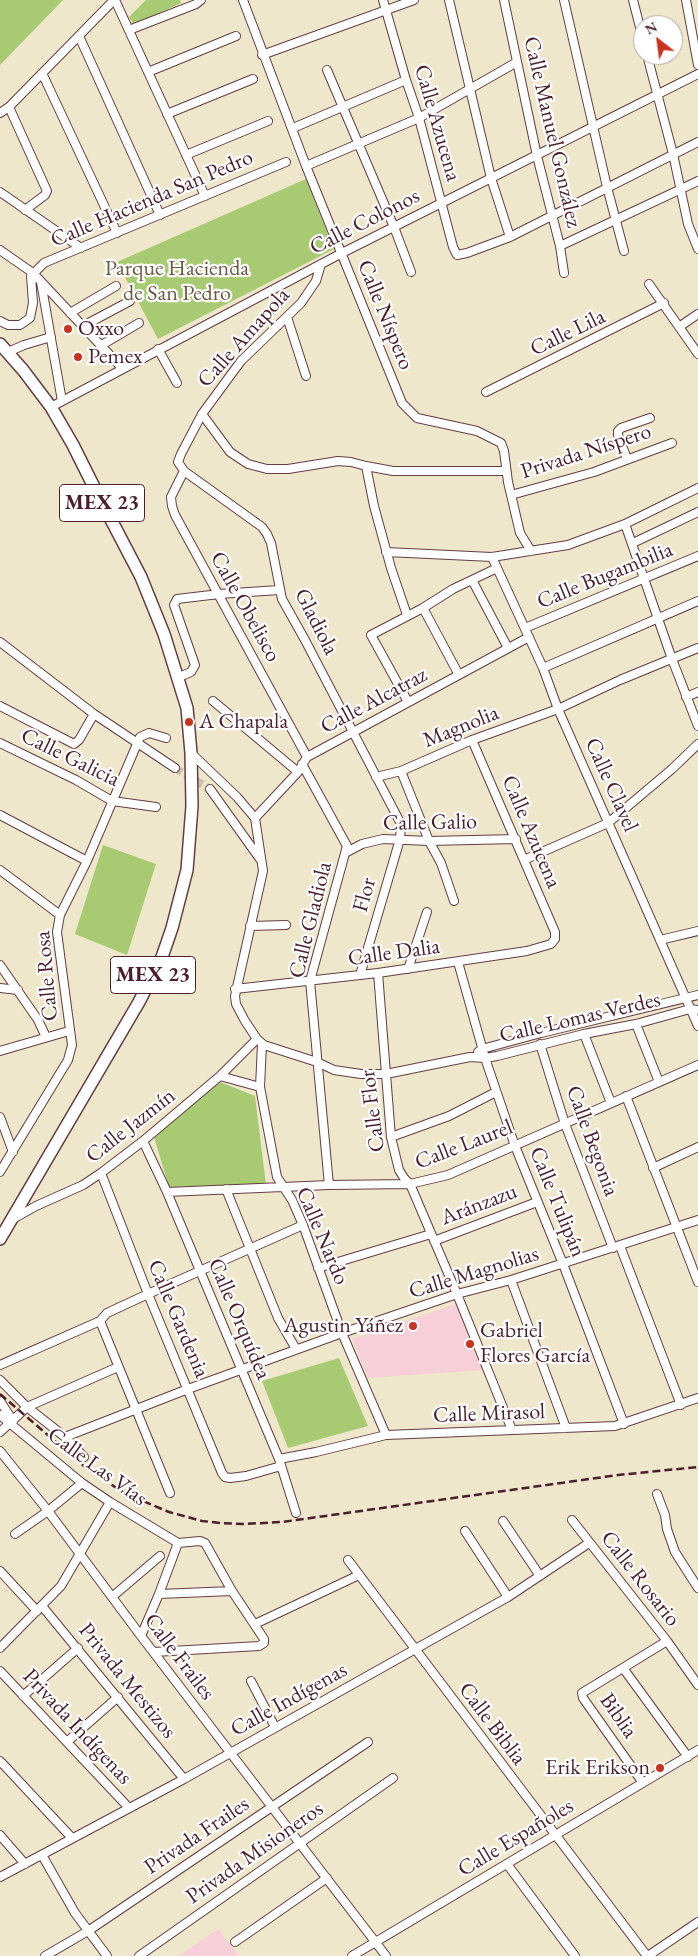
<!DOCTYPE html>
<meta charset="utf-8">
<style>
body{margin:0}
#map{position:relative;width:698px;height:1956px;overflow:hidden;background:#efe7cb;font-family:"EB Garamond",serif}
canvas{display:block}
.north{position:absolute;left:633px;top:15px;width:50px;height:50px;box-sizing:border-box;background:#fff;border:1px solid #b7a5aa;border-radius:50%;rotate:330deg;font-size:14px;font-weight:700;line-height:20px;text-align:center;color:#4a1f2b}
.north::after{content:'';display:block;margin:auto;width:18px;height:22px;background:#c8321e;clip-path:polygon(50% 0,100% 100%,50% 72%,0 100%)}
</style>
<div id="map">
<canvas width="698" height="1956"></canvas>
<div class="north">N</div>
</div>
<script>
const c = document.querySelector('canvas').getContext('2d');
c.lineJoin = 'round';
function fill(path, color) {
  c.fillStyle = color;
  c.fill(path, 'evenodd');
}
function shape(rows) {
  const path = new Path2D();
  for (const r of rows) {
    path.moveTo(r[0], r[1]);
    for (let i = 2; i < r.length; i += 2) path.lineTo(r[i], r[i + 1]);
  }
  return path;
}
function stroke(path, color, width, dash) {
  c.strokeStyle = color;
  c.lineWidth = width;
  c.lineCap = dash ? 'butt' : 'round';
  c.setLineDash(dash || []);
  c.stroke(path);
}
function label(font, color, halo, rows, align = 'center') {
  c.font = font + ' "EB Garamond",serif';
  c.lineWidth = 4.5;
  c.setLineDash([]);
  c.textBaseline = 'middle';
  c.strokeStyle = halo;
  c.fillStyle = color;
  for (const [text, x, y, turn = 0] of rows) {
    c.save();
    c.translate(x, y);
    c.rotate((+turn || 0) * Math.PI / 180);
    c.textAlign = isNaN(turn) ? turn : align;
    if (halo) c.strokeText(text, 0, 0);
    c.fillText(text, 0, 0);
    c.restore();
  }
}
fill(shape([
 [456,1304,485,1370,368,1378,352,1339],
 [218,1929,239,1956,179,1956]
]), '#f6cfd8');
fill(shape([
 [0,0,63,0,0,65],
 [146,0,180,0,181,3,134,25,129,17],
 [306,179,334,249,158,339,117,262],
 [103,845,156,864,127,955,75,934],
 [220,1082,255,1096,266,1185,169,1187,154,1137],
 [339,1358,368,1426,288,1448,262,1381]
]), '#a8ca72');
stroke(shape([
 [175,768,210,789]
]), '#cebfab', 8, [8, 4]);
const minor = shape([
 [115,0,205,196],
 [243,0,306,166,402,403,417,418,477,431,501,443,504,451,508,482,520,533,531,551],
 [383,0,406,80,419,118,453,247,457,255,467,253,510,237,698,142],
 [449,0,491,178,510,237],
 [504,0,537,156,560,246,564,273],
 [564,0,607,187,624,251],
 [633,0,643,39],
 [686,0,698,65],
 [129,30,196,4,201,0],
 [79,36,160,215],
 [262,55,414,0],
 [647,55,673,154,688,224,698,249],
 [327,70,394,227,411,272],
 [148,72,236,36],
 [42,73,117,233],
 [9,107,47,191,45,195,25,210],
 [0,113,9,107,114,0],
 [167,114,253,79],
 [293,128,406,80],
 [186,155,268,121],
 [306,166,419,118,517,62],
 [0,192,81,248],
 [560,246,698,181],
 [0,250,33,273,122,368],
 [321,264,316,281,301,303,241,361,202,414,181,454,178,462,184,471,262,527,267,534,271,543,282,599,305,640,401,824,400,839,360,975],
 [41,282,62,401],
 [649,284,698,354],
 [70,313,116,286],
 [287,317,306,376],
 [0,321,8,325,20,325,30,318,33,303,31,276,44,263,51,260,286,162],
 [83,326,130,301],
 [679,327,698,314],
 [100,346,139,323],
 [158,349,177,383],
 [8,352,24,345,51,337],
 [486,392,664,303],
 [51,407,342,253,698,74],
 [202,414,230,452,248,464,267,469,288,469,338,461,351,462,366,466,374,506,391,568,407,615],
 [627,459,618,435,618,431,621,428,650,418],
 [366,466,393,471,506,471],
 [184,471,171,497,172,506,175,515,307,757],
 [511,495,594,472,672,443],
 [625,524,672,659,698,726],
 [633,543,698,512],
 [386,552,492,557,568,545,625,524,698,488],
 [492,557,543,668,558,709,698,1026],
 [472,580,508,648],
 [423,608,459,675],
 [525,628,698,556],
 [0,642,94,714,175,768],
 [543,668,698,601],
 [179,677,191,672,195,665,174,605,177,599,219,594,279,590],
 [686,697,698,692],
 [213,701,298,772],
 [408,702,371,635,423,608,453,589,497,568],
 [0,706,74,744,79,740,94,714],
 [0,743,76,780,112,801,156,807],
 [191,753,237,797,255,818,263,871,235,996,236,1004,245,1021,257,1039,264,1045,317,1062,334,1070,361,1074,386,1074,470,1057,485,1058,497,1056,584,1034,636,1024,690,1009,698,1010],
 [302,764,347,846,310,981,329,1185],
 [401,771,429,841,441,863,454,901],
 [376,777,401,771,472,740,558,709,620,680,698,648],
 [210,789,260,859],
 [0,815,87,861],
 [255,818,298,772,307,757,529,637],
 [347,852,362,844,383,839,429,841,516,839],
 [524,860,608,823,672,769,698,744],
 [0,870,60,915],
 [250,926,286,925],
 [660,940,698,931],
 [458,962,485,1058,515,1146,563,1264,624,1424],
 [0,965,38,1020,46,1037],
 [408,969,427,912],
 [378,973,391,1137,399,1170,404,1178,410,1184,457,1294,512,1430],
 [0,988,18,990],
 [235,989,378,973,527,951,551,944,555,939,555,932,472,740],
 [636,1024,659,1082],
 [584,1034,611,1103],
 [262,1044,260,1087,277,1177,292,1200,303,1225,342,1333,386,1435],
 [540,1044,565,1124,613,1248],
 [0,1051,69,1031],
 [478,1052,482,1049,541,1033,698,995],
 [220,1076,260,1087],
 [626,1096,698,1282],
 [0,1117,13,1152],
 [391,1137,449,1116,496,1092],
 [143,1141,167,1192,279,1459,296,1513],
 [653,1168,698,1147],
 [0,1172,68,1060,72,1045,57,932,60,915,87,861,140,737,149,733,166,738],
 [101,1173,148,1294,222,1473,225,1477,230,1478,246,1476,281,1466],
 [226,1189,278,1318,296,1349],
 [167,1192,329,1185,410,1184,448,1175,698,1065],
 [13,1219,36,1206,83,1185,101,1173,143,1141,220,1076,257,1039],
 [434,1241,537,1202],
 [620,1246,681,1405],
 [318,1268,431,1234],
 [511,1280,566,1428],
 [100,1321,170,1493],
 [0,1365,100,1321,107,1313,148,1294,303,1225],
 [0,1380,27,1407,65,1437,84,1457],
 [0,1401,13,1421],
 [0,1415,82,1483,110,1502,178,1543],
 [0,1432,27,1407,118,1367],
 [65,1437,188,1389,342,1333,457,1294,511,1280,698,1220],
 [0,1451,48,1511,141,1636,386,1956],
 [279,1459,316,1452,386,1435,615,1426,698,1398],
 [657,1494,665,1515,667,1529,675,1552,698,1588],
 [572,1520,667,1641,698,1685],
 [503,1521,540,1576],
 [465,1531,508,1597],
 [15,1534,48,1511,82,1483],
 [348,1560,647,1956],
 [0,1571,37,1611],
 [159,1594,232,1591],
 [112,1597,160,1556],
 [42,1606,184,1779],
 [255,1624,359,1575],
 [141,1636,159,1594,178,1543],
 [0,1648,61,1586,110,1502],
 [154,1652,259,1646,264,1643,264,1639,232,1591,205,1543,200,1541,178,1543],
 [623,1668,688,1757],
 [0,1671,129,1808],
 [251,1681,275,1727],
 [23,1696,78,1648],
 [68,1741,118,1697],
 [0,1761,72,1838],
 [643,1783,583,1698,582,1693,667,1641],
 [0,1835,25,1864],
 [42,1855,75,1913,107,1956],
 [507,1864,575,1956],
 [0,1877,184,1779,508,1597,589,1543],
 [235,1942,327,1878],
 [45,1956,88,1931,368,1742],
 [139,1956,393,1778],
 [352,1956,698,1750],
 [648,1956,698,1922]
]);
const highway = shape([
 [0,344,23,370,51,407,73,445,93,485,141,577,164,634,187,708,191,753,192,806,187,870,172,928,162,957,139,1002,0,1239]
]);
stroke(minor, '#633d43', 10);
stroke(highway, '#633d43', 14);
stroke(minor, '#fff', 8);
stroke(highway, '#fff', 11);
stroke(shape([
 [0,1394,85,1467,124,1493,169,1512,202,1521,221,1523,243,1524,282,1522,618,1475,698,1467]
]), '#4a1f2b', 2.5, [8, 4]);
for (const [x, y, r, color] of [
 [68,329,5,"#c8321e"],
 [78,357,5,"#c8321e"],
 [189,722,5,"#c8321e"],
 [413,1326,5,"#c8321e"],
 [470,1344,5,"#c8321e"],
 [660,1768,5,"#c8321e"]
]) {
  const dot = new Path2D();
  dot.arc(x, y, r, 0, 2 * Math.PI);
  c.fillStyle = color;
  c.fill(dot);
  stroke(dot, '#fff', 2);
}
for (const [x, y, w] of [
 [102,503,85],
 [153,975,85]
]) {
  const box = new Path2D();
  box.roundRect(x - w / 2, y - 18.5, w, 37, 4);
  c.fillStyle = '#fff';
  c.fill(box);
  stroke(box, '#4a1f2b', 1);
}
label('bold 21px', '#4a1f2b', null, [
 ["MEX 23",102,503],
 ["MEX 23",153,975]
]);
label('22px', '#4a1f2b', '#fff', [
 ["Calle Azucena",437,123,74],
 ["Calle Manuel González",552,132,77],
 ["Calle Hacienda San Pedro",152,199,-23],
 ["Calle Colonos",365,222,-27],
 ["Calle Níspero",385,315,68],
 ["Calle Lila",568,333,-26],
 ["Calle Amapola",244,338,-48],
 ["Privada Níspero",586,452,-18],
 ["Calle Bugambilia",605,576,-22],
 ["Calle Obelisco",245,607,61],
 ["Gladiola",316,622,63],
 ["Calle Alcatraz",374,701,-28],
 ["Magnolia",461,727,-22],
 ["Calle Galicia",70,758,26],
 ["Calle Clavel",611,785,66],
 ["Calle Galio",430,823,-1],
 ["Calle Azucena",531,832,67],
 ["Flor",365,895,-74],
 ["Calle Gladiola",311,920,-76],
 ["Calle Dalia",394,953,-8],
 ["Calle Rosa",47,976,-95],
 ["Calle Lomas Verdes",580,1018,-13],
 ["Calle Flor",373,1111,-97],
 ["Calle Jazmín",131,1126,-38],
 ["Calle Begonia",592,1141,70],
 ["Calle Laurel",464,1145,-21],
 ["Calle Tulipán",557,1202,68],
 ["Aránzazu",479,1205,-21],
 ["Calle Nardo",322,1236,67],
 ["Calle Magnolias",474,1273,-17],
 ["Calle Gardenia",178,1319,67],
 ["Calle Orquídea",239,1319,67],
 ["Calle Mirasol",489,1414,-2],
 ["Calle Las Vías",97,1467,36],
 ["Calle Rosario",640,1579,52],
 ["Calle Frailes",179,1657,53],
 ["Privada Mestizos",127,1681,51],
 ["Calle Indígenas",289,1700,-29],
 ["Biblia",618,1716,55],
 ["Calle Biblia",492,1724,53],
 ["Privada Indígenas",77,1727,47],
 ["Privada Frailes",197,1836,-34],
 ["Calle Españoles",516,1838,-31],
 ["Privada Misioneros",255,1853,-35]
]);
label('22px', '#6b5b44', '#fff', [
 ["Parque Hacienda",177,269],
 ["de San Pedro",177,294]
]);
label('22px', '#4a1f2b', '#fff', [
 ["Oxxo",78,329],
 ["Pemex",88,357],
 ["A Chapala",199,722],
 ["Agustin Yáñez",403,1326,"right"],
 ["Gabriel",480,1331],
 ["Flores García",480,1356],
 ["Erik Erikson",650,1768,"right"]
], 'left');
</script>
